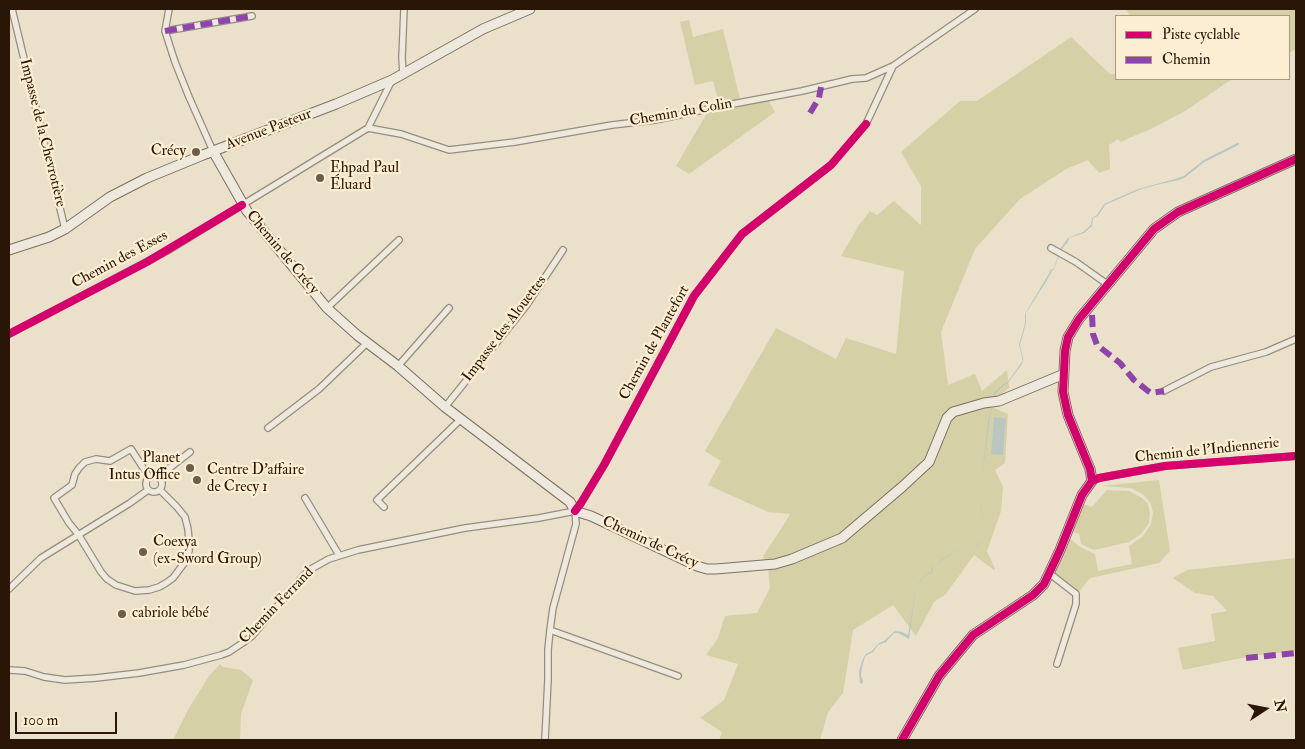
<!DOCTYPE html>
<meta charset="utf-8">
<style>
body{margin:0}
#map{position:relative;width:1305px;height:749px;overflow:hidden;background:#ebe0c9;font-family:"IM FELL Double Pica",serif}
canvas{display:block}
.frame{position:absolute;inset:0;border:10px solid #291607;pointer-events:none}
.legend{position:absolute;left:1115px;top:15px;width:175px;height:65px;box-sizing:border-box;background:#fceed2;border:1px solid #a89881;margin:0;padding:6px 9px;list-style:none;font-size:15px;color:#291607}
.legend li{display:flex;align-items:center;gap:10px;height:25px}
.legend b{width:25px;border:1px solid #a89881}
.north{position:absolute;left:1240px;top:684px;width:50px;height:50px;-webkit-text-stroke:4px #fceed2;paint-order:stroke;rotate:79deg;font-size:14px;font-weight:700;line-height:20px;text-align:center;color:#291607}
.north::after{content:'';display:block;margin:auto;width:18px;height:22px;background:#291607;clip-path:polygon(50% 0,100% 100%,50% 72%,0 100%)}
.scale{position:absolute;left:15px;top:712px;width:102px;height:22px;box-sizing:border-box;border:2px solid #291607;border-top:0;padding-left:6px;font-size:15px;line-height:18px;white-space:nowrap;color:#291607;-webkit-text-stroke:4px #fceed2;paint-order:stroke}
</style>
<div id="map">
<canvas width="1305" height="749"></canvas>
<div class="frame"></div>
<ul class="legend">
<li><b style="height:6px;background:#d6006c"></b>Piste cyclable</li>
<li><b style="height:6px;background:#8e44ad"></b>Chemin</li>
</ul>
<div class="north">N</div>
<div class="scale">100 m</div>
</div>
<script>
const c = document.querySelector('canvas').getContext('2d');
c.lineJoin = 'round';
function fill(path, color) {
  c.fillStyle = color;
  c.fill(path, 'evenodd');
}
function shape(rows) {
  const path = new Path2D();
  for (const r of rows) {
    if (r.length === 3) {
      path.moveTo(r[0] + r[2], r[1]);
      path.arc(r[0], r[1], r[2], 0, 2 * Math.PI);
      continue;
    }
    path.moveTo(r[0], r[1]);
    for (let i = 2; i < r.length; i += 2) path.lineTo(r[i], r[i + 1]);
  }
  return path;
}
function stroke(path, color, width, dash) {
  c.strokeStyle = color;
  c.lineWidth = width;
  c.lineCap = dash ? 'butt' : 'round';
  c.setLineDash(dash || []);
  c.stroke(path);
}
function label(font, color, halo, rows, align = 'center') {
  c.font = font + ' "IM FELL Double Pica",serif';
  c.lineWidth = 4.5;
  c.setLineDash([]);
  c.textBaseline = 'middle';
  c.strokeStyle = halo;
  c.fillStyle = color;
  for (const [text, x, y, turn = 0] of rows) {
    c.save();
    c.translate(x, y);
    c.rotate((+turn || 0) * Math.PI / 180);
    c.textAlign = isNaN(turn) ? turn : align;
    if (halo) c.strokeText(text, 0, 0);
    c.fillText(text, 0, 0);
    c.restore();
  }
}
fill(shape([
 [1126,9,1296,9,1296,49,1289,53,1289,16,1130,16],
 [689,20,693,37,723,29,740,99,719,104,713,81,695,85,680,22],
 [1071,37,1110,74,1116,74,1116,79,1232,79,1185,111,1151,129,1136,135,1121,142,1118,139,1109,145,1110,169,1099,173,1088,160,1066,169,1020,199,975,249,941,332,948,385,975,374,982,391,1007,370,1009,388,989,406,1008,414,1005,463,995,470,1003,487,1001,511,987,551,995,569,994,570,974,555,946,594,934,602,916,636,893,605,853,630,843,693,828,712,820,740,719,740,722,732,700,718,724,700,738,664,706,655,718,638,725,616,757,613,770,588,768,568,763,556,783,526,790,514,768,512,708,485,721,461,705,451,776,328,836,359,846,338,896,354,904,271,841,256,859,225,870,211,877,215,894,201,921,225,921,186,901,152,960,101,977,101],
 [768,100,775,112,689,174,676,166,707,113],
 [1159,480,1170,551,1159,563,1090,578,1078,593,1054,574,1069,538,1080,547,1095,554,1098,571,1132,564,1129,546,1143,536,1151,524,1153,513,1151,504,1144,495,1131,488,1102,486],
 [1107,490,1129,491,1142,498,1148,504,1150,513,1149,523,1141,534,1129,542,1094,550,1081,544,1079,534,1072,531,1083,504,1092,507],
 [1296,558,1296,651,1251,656,1183,670,1178,648,1215,641,1211,614,1227,611,1213,596,1195,593,1173,578,1187,570],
 [220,664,223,667,241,670,253,680,241,714,240,740,173,740,189,708,209,676]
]), '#d6d0a7');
fill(shape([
 [1179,178,1179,180,1156,185,1139,190,1105,205,1098,216,1093,218,1092,226,1084,233,1069,238,1068,242,1061,250,1054,269,1052,271,1046,282,1026,313,1026,323,1020,345,1023,358,1022,364,1007,384,1004,385,995,394,995,396,994,396,993,394,1003,384,1007,383,1022,362,1022,356,1019,345,1025,323,1025,314,1051,270,1054,268,1060,249,1068,238,1083,232,1091,225,1092,218,1097,215,1104,204,1138,189],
 [992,405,989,424,983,469,979,489,981,507,985,523,985,531,987,539,977,546,970,549,969,549,964,546,952,553,939,563,937,565,933,567,932,568,933,571,932,573,927,574,924,577,916,589,909,639,898,633,894,633,886,642,878,645,873,652,867,655,865,657,862,667,861,676,863,681,862,684,860,683,859,673,860,667,863,659,866,654,872,651,879,643,884,641,895,631,902,632,908,635,916,589,921,580,927,573,932,572,931,568,932,567,937,565,939,562,951,553,964,546,969,549,971,549,987,539,985,532,985,523,981,505,979,490,983,467,988,421],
 [994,417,1006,418,1003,455,991,454]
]), '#bac7c0');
stroke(shape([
 [1178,179,1184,177,1204,161,1238,144]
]), '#bac7c0', 2);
const street = shape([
 [12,9,65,229],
 [169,9,165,31,175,62,189,97,213,151],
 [165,31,252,16],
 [403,74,402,58,404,9],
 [368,128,401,134,449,150,515,142,612,125,655,120,722,106,802,91,852,79,866,78,893,66,975,9],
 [1051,248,1076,262,1107,284],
 [327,308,399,240],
 [9,334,167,251,368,128,392,80],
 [398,366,449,308],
 [1164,391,1211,367,1266,352,1296,339],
 [445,407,526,306,563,250],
 [268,428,319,389,367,343],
 [154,484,8],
 [149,477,131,449,110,461,96,459,85,462,79,468,75,474,72,485,54,498,69,523,78,534,101,572,107,579,116,585,135,591,149,590,159,587,166,583,173,578,185,562,189,551,189,541,188,529,185,517,177,507,160,490],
 [160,479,163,473,190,452],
 [1092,481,1099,478,1165,466,1296,456],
 [305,498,339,555],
 [384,507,377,500,461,419],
 [575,511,581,503,604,465,694,296,742,234,831,165,866,124,893,66],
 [1049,573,1076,594,1076,604,1057,664],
 [9,589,41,558,130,503,148,490],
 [550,630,678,676],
 [9,670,25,671,44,677,65,680,96,678,139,673,184,665,221,655,229,652,241,644,252,636,303,576,311,569,329,559,358,550,465,528,539,518,575,511],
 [545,740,548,679,548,650,550,630,553,608,576,524,575,511]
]);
const secondary = shape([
 [213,151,247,211,327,308,357,335,398,366,445,407,570,502,575,511,591,516,697,566,707,569,716,569,775,564,792,559,842,538,902,487,929,462,947,418,953,412,984,403,999,401,1064,374],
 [9,250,49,237,65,229,110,197,147,178,203,155,336,104,392,80,483,29,530,9],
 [902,740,939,676,973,635,1033,595,1044,584,1060,550,1082,495,1092,481,1090,469,1068,415,1063,392,1065,351,1068,337,1079,319,1154,229,1178,212,1296,159]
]);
stroke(street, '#968d7e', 8);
stroke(secondary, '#7a7164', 11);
stroke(street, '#eee8dd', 5.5);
stroke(secondary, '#eee8dd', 9);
stroke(shape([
 [165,31,252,16],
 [810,113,819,98,821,87],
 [1092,315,1093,334,1097,345,1120,363,1134,380,1148,391,1151,393,1164,391],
 [1246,658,1296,653]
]), '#8e44ad', 6, [12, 6]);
stroke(shape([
 [9,334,147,262,242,205],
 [1092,481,1099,478,1165,466,1296,456],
 [575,511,581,503,604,465,694,296,742,234,831,165,866,124],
 [902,740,939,676,973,635,1033,595,1044,584,1060,550,1082,495,1092,481,1090,469,1068,415,1063,392,1065,351,1068,337,1079,319,1154,229,1178,212,1296,159]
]), '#d6006c', 8);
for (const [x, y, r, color] of [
 [196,152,5,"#6d5d4b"],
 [320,178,5,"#6d5d4b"],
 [190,468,5,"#6d5d4b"],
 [197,480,5,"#6d5d4b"],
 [143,552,5,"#6d5d4b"],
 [122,614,5,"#6d5d4b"]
]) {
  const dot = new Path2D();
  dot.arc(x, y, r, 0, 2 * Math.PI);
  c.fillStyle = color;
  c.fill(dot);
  stroke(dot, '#fceed2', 2);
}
label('15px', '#291607', '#fceed2', [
 ["Chemin du Colin",681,113,-10],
 ["Avenue Pasteur",269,130,-21],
 ["Impasse de la Chevrotière",42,133,76],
 ["Chemin de Crécy",282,253,50],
 ["Chemin des Esses",120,260,-28],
 ["Impasse des Alouettes",505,329,-53],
 ["Chemin de Plantefort",655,343,-61],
 ["Chemin de l'Indiennerie",1207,451,-6],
 ["Chemin de Crécy",650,543,25],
 ["Chemin Ferrand",277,606,-46]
]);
label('15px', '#291607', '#fceed2', [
 ["Crécy",186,152,"right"],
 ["Ehpad Paul",330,169],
 ["Éluard",330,186],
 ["Planet",180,459,"right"],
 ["Intus Office",180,476,"right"],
 ["Centre D'affaire",207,471],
 ["de Crecy 1",207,488],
 ["Coexya",153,543],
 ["(ex-Sword Group)",153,560],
 ["cabriole bébé",132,614]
], 'left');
</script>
